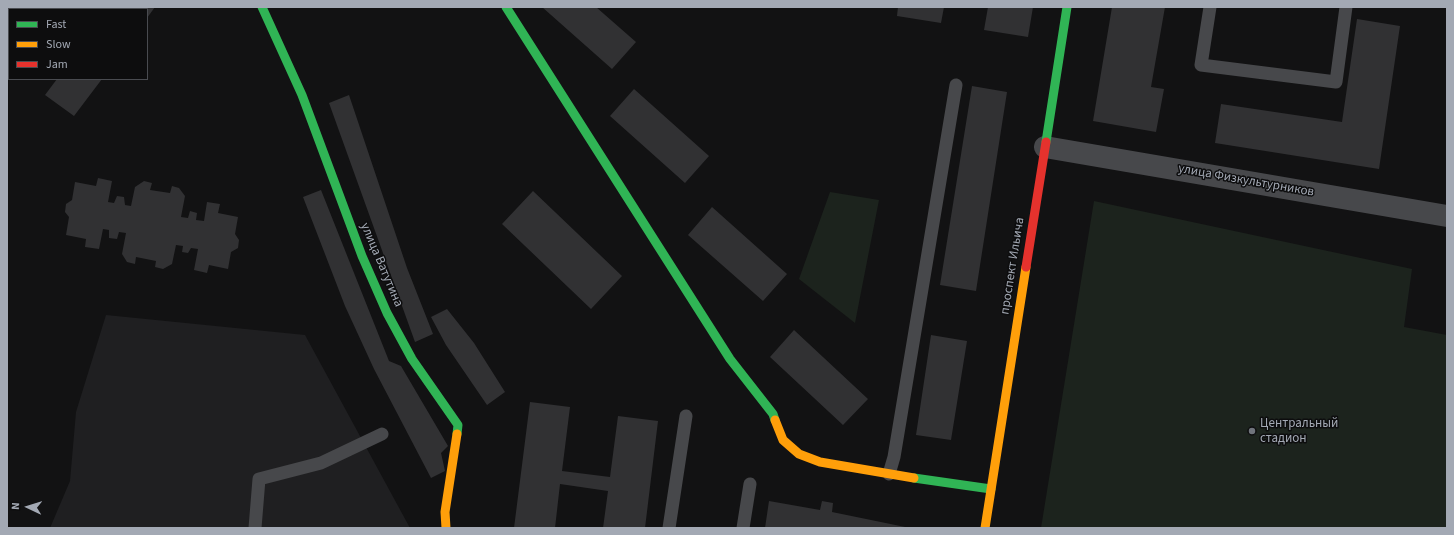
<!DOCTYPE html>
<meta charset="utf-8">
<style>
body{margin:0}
#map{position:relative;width:1454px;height:535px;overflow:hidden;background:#121213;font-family:"Source Sans 3",sans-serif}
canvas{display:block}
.frame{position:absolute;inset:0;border:8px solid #a3a9b4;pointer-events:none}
.legend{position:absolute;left:8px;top:8px;width:140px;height:72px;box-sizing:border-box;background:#0d0d0e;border:1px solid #494b50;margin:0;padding:5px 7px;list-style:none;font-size:12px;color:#a3a9b4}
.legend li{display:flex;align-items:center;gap:8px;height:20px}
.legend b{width:20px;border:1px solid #494b50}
.north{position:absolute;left:8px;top:487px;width:40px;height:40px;-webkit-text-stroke:3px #0d0d0e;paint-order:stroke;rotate:274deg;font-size:11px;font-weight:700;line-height:16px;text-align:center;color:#a3a9b4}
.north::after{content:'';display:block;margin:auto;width:14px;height:18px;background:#a3a9b4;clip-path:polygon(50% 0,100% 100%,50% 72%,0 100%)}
</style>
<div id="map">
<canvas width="1454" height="535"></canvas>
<div class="frame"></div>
<ul class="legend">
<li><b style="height:5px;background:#30b455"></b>Fast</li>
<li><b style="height:5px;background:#ff9f0a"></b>Slow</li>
<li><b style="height:5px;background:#e5322d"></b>Jam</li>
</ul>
<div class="north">N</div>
</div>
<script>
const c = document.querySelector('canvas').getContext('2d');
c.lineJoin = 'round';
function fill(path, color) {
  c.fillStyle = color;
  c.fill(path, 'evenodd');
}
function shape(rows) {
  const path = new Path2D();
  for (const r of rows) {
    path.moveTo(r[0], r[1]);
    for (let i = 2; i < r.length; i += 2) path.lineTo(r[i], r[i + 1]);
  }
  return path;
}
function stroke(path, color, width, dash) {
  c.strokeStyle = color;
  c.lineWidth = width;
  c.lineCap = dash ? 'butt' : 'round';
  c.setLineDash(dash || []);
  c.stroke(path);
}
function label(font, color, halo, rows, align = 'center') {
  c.font = font + ' "Source Sans 3",sans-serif';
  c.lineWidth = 3;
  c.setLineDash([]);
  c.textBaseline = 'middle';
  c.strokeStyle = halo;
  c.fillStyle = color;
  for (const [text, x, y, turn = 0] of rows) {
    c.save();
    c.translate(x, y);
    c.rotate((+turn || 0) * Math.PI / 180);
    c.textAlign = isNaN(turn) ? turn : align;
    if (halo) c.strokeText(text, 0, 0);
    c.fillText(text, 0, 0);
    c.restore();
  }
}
fill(shape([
 [106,315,305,335,410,528,50,528,70,481,76,412]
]), '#1f1f21');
fill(shape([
 [830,192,879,200,855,323,799,279],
 [1094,201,1412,269,1404,327,1447,335,1447,528,1041,528]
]), '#1c231d');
fill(shape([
 [110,7,155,7,147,18,147,9,109,9],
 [542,7,596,7,636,42,612,69],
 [898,7,944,7,941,23,897,16],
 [988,7,1033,7,1028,37,984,30],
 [1112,7,1165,7,1151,87,1164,89,1156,132,1093,121],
 [1357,19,1400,26,1379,169,1215,143,1221,104,1342,122],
 [57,79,102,79,74,116,45,95],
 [972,86,1007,92,976,291,940,285],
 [634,89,709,156,685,183,610,116],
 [349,95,407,268,433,334,415,342,329,103],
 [98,178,112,181,108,202,114,203,117,196,124,197,125,205,131,206,135,187,144,181,152,183,150,190,170,193,172,186,179,188,185,196,181,217,188,218,190,211,197,213,196,220,204,221,207,202,220,204,218,213,238,217,235,234,239,240,238,248,231,252,228,269,209,265,207,273,194,270,198,249,191,248,188,253,182,252,183,246,176,245,172,264,163,269,155,267,156,261,136,257,135,264,127,262,122,254,126,233,119,232,117,239,109,238,109,230,103,229,99,249,85,247,86,239,66,235,69,217,65,212,66,204,72,200,75,182,96,186],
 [321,190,389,361,401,366,448,446,441,453,445,471,431,478,374,369,345,306,303,197],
 [533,191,622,276,591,309,502,224],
 [712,207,787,274,763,301,688,235],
 [447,309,474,343,505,392,487,405,446,345,431,317],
 [794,330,868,399,843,425,770,357],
 [931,335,967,341,951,440,916,435],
 [530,402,570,407,562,471,610,477,618,416,658,421,645,528,603,528,608,491,560,484,555,528,514,528],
 [769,501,820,510,822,501,833,503,832,512,910,528,765,528]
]), '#313133');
stroke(shape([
 [1210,7,1201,65,1336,82,1346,7],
 [54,9,56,7],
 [7,73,9,70],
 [889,474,894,457,956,85],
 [255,528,259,479,321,463,382,434],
 [669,528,686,416],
 [743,528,750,484]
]), '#47484b', 13);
stroke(shape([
 [1045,147,1447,216]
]), '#47484b', 22);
stroke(shape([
 [262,7,302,95,362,256,387,313,412,359,458,425,457,434],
 [506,7,730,359,773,414,775,420],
 [1046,142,1067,7],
 [914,478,991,489]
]), '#30b455', 9);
stroke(shape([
 [775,420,783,440,799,454,820,462,914,478],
 [446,528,445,512,457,434],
 [985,528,1026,267]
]), '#ff9f0a', 9);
stroke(shape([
 [1026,267,1046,142]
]), '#e5322d', 9);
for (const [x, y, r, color] of [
 [1252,431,4,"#70747c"]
]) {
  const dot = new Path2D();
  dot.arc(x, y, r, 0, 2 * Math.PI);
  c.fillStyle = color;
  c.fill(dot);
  stroke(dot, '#0d0d0e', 1.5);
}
label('13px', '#a3a9b4', '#0d0d0e', [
 ["улица Физкультурников",1246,181,10],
 ["улица Ватутина",381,265,67],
 ["проспект Ильича",1013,266,-81]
]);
label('13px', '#a3a9b4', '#0d0d0e', [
 ["Центральный",1260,424],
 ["стадион",1260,439]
], 'left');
</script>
